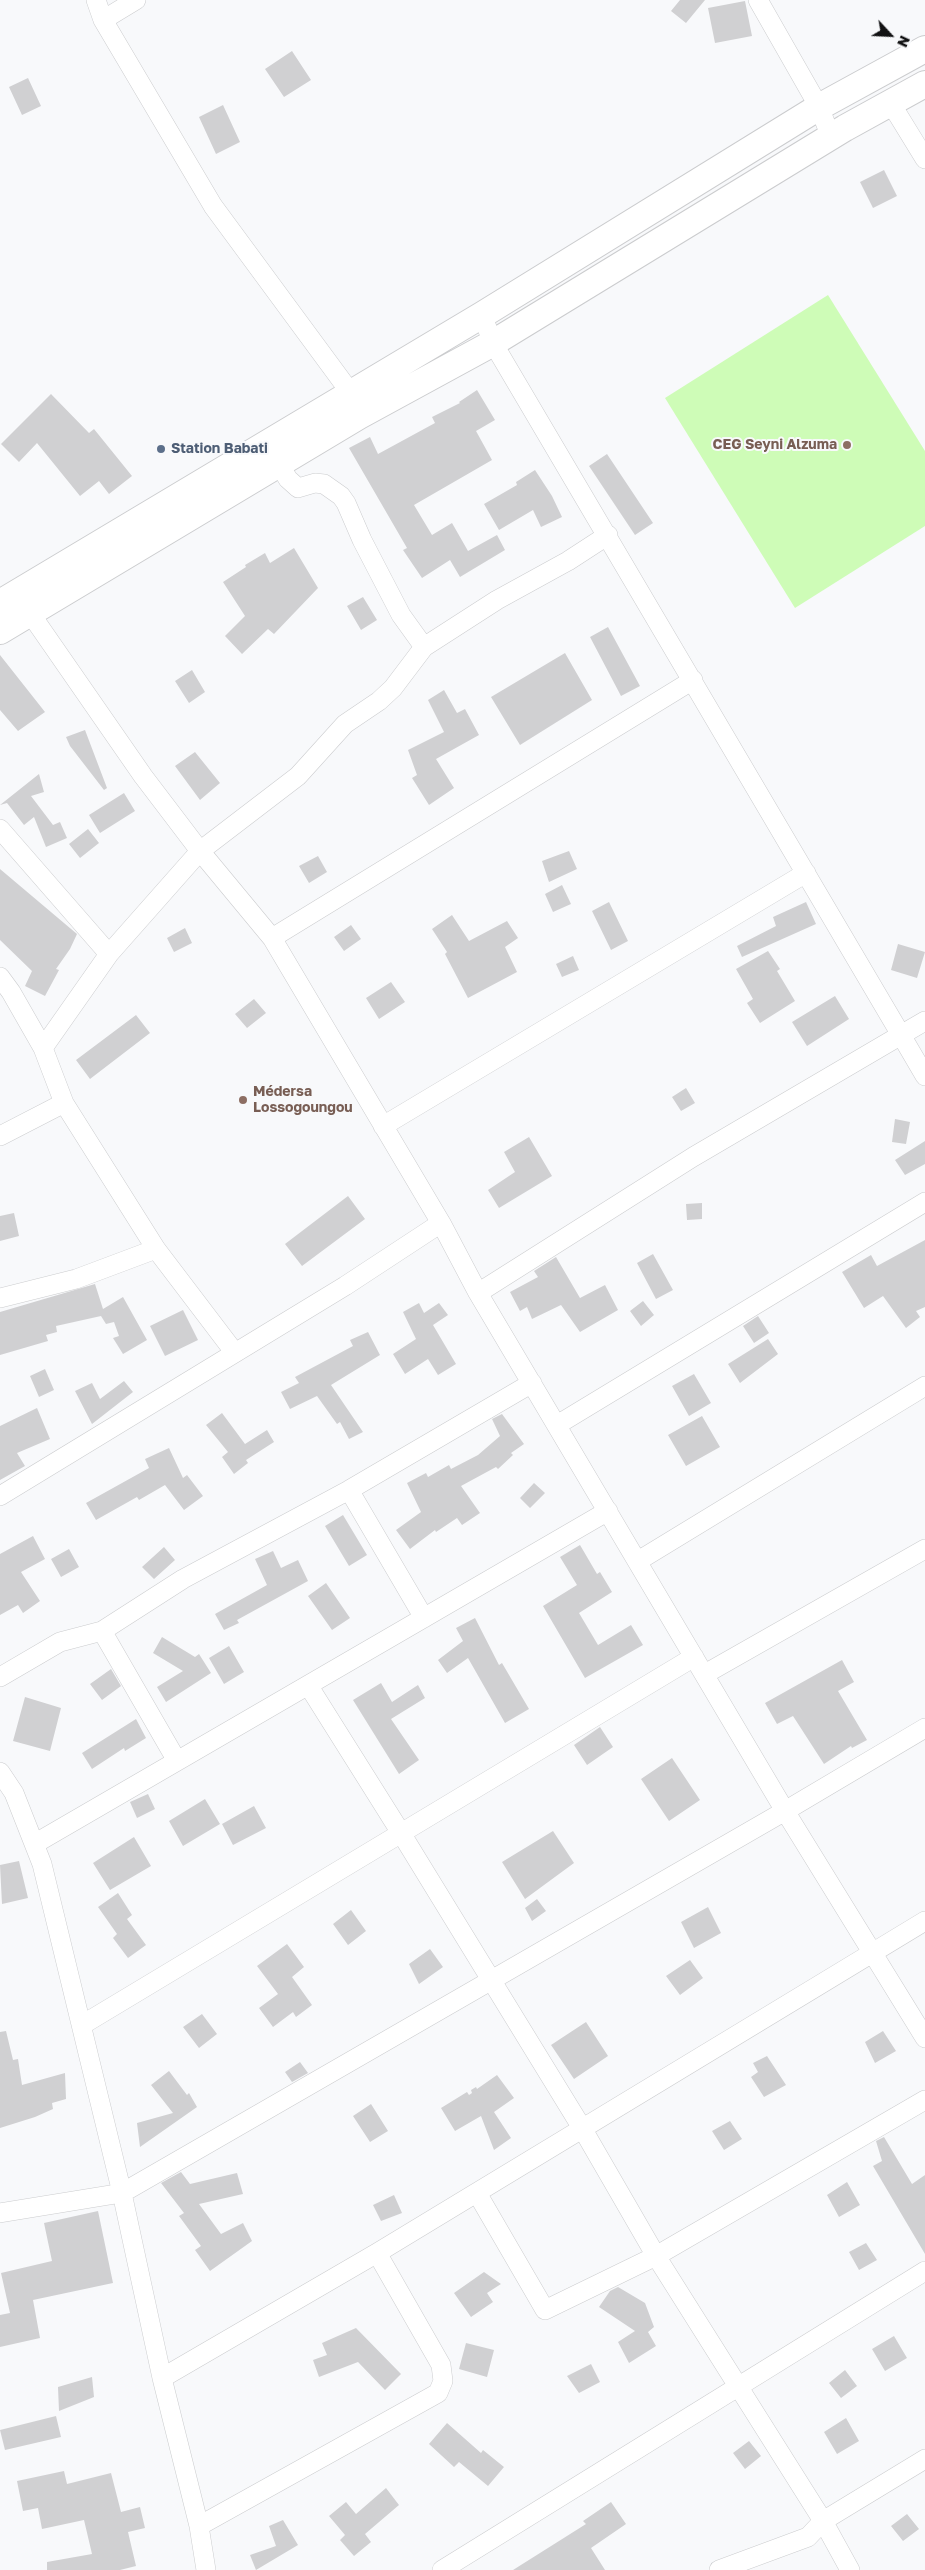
<!DOCTYPE html>
<meta charset="utf-8">
<style>
body{margin:0}
#map{position:relative;width:925px;height:2570px;overflow:hidden;background:#f8f9fb;font-family:"Golos Text",sans-serif}
canvas{display:block}
.north{position:absolute;left:865px;top:10px;width:50px;height:50px;-webkit-text-stroke:4px #f8f9fb;paint-order:stroke;rotate:115deg;font-size:14px;font-weight:700;line-height:20px;text-align:center;color:#121213}
.north::after{content:'';display:block;margin:auto;width:18px;height:22px;background:#121213;clip-path:polygon(50% 0,100% 100%,50% 72%,0 100%)}
</style>
<div id="map">
<canvas width="925" height="2570"></canvas>
<div class="north">N</div>
</div>
<script>
const c = document.querySelector('canvas').getContext('2d');
c.lineJoin = 'round';
function fill(path, color) {
  c.fillStyle = color;
  c.fill(path, 'evenodd');
}
function shape(rows) {
  const path = new Path2D();
  for (const r of rows) {
    path.moveTo(r[0], r[1]);
    for (let i = 2; i < r.length; i += 2) path.lineTo(r[i], r[i + 1]);
  }
  return path;
}
function stroke(path, color, width, dash) {
  c.strokeStyle = color;
  c.lineWidth = width;
  c.lineCap = dash ? 'butt' : 'round';
  c.setLineDash(dash || []);
  c.stroke(path);
}
function label(font, color, halo, rows, align = 'center') {
  c.font = font + ' "Golos Text",sans-serif';
  c.lineWidth = 4;
  c.setLineDash([]);
  c.textBaseline = 'middle';
  c.strokeStyle = halo;
  c.fillStyle = color;
  for (const [text, x, y, turn = 0] of rows) {
    c.save();
    c.translate(x, y);
    c.rotate((+turn || 0) * Math.PI / 180);
    c.textAlign = isNaN(turn) ? turn : align;
    if (halo) c.strokeText(text, 0, 0);
    c.fillText(text, 0, 0);
    c.restore();
  }
}
fill(shape([
 [828,295,925,451,925,526,795,608,665,398]
]), '#cefcb7');
fill(shape([
 [680,0,705,0,686,23,671,11],
 [745,1,752,36,715,43,708,8],
 [292,51,311,80,284,97,265,69],
 [28,78,41,106,22,115,9,87],
 [223,105,240,142,216,154,199,117],
 [884,170,897,196,873,208,860,182],
 [477,390,495,420,476,431,492,460,414,505,432,535,452,523,468,551,497,535,505,550,460,577,450,560,422,578,403,550,407,548,349,448,370,437,378,454,435,423,432,417,460,403,459,402],
 [51,394,89,433,94,429,132,476,109,494,99,481,80,496,37,443,19,462,1,444],
 [607,454,653,523,635,535,589,466],
 [535,470,552,496,562,517,541,527,533,510,499,530,484,504,517,485,516,482],
 [294,548,318,588,274,634,268,629,242,654,225,636,245,616,223,582,246,567,245,565,265,553,270,563],
 [363,597,377,620,361,630,347,606],
 [608,627,640,686,621,696,590,637],
 [565,653,592,700,520,745,491,697],
 [0,655,45,712,18,731,0,710],
 [192,670,205,692,189,703,175,681],
 [444,690,457,713,465,709,479,735,436,759,454,788,429,805,412,778,417,775,408,750,444,732,428,700],
 [85,730,107,788,104,790,70,746,66,737],
 [195,752,220,783,200,800,175,766],
 [39,774,44,792,31,796,53,825,60,822,67,838,46,847,34,817,24,825,7,803,0,805],
 [124,793,135,811,100,833,89,815],
 [88,829,99,843,80,858,69,844],
 [569,851,577,869,549,882,542,861],
 [318,856,327,872,309,883,299,866],
 [0,869,77,934,70,949,56,969,59,970,45,996,25,986,32,971,0,940],
 [562,885,571,904,553,912,545,894],
 [609,902,628,941,611,950,592,911],
 [806,902,816,924,742,957,737,946,776,926,773,917],
 [452,915,469,941,507,921,518,938,505,947,517,972,468,998,445,954,447,952,432,929],
 [351,925,361,939,344,951,334,937],
 [185,928,192,943,174,952,167,938],
 [898,944,925,952,917,978,891,970],
 [768,951,780,969,777,971,795,1001,760,1023,747,1003,753,999,736,969],
 [573,956,579,970,562,977,556,964],
 [391,982,405,1002,379,1019,366,998],
 [835,996,849,1019,807,1046,792,1022],
 [254,999,266,1013,247,1028,235,1014],
 [136,1015,150,1033,90,1079,76,1060],
 [686,1088,695,1103,681,1111,672,1097],
 [895,1119,910,1122,906,1144,892,1142],
 [529,1137,552,1176,499,1208,488,1190,515,1172,504,1152],
 [925,1141,925,1164,905,1175,895,1160],
 [348,1196,365,1219,302,1266,285,1244],
 [702,1203,702,1219,687,1220,686,1204],
 [14,1213,19,1236,0,1241,0,1216],
 [925,1240,925,1307,916,1311,920,1317,906,1328,883,1296,864,1308,842,1272,871,1255,877,1266],
 [653,1254,673,1290,656,1299,637,1263],
 [556,1257,580,1298,605,1285,618,1310,580,1332,561,1305,532,1319,527,1307,520,1311,510,1292,538,1277,534,1271],
 [95,1284,103,1309,123,1297,147,1340,123,1354,113,1338,119,1336,114,1322,106,1324,101,1316,56,1326,57,1332,46,1335,48,1341,0,1355,0,1312],
 [643,1301,654,1315,641,1326,630,1311],
 [419,1303,424,1313,439,1303,448,1315,433,1325,456,1364,438,1375,428,1359,405,1374,393,1354,416,1339,403,1312],
 [183,1310,198,1340,165,1356,150,1326],
 [758,1316,769,1333,754,1343,743,1326],
 [368,1332,380,1355,331,1385,363,1432,349,1439,340,1422,337,1424,317,1396,290,1409,281,1392,299,1383,295,1377,353,1346,350,1340],
 [768,1339,778,1354,740,1383,728,1364],
 [45,1369,54,1390,39,1397,30,1376],
 [694,1374,711,1403,689,1416,672,1386],
 [124,1381,133,1392,92,1424,75,1391,92,1383,100,1399],
 [37,1408,50,1439,17,1453,25,1466,0,1480,0,1426],
 [222,1413,245,1444,267,1430,274,1442,246,1460,248,1463,234,1474,222,1457,228,1452,206,1425],
 [502,1414,524,1444,511,1453,513,1455,498,1469,496,1467,461,1486,480,1513,462,1525,457,1518,436,1532,435,1530,410,1549,396,1530,421,1512,407,1483,426,1473,428,1477,449,1465,451,1469,478,1455,500,1436,492,1419],
 [702,1416,720,1447,686,1466,668,1435],
 [169,1448,183,1478,187,1475,203,1496,184,1510,165,1485,139,1500,137,1497,96,1520,86,1503,149,1468,145,1459],
 [534,1483,545,1493,530,1508,520,1498],
 [343,1515,367,1555,349,1566,325,1526],
 [33,1536,45,1559,21,1572,40,1601,23,1613,18,1605,0,1615,0,1554],
 [580,1545,597,1574,600,1572,612,1592,579,1613,598,1645,631,1625,643,1645,585,1678,543,1606,577,1585,560,1557],
 [164,1547,175,1560,154,1579,142,1567],
 [69,1549,79,1567,61,1577,51,1559],
 [273,1551,281,1568,298,1560,308,1581,237,1620,239,1623,224,1630,215,1614,267,1585,255,1559],
 [326,1583,350,1618,332,1630,308,1596],
 [475,1618,499,1665,502,1663,529,1709,505,1723,468,1658,447,1673,438,1660,463,1641,456,1628],
 [162,1637,195,1657,199,1654,211,1673,166,1702,157,1687,183,1671,153,1653],
 [229,1646,244,1672,224,1684,209,1658],
 [842,1660,854,1682,838,1691,867,1740,852,1748,851,1746,824,1764,793,1716,777,1724,765,1703],
 [111,1669,121,1686,102,1700,90,1684],
 [381,1683,392,1702,418,1685,425,1698,391,1719,419,1760,399,1774,353,1700],
 [25,1697,61,1708,50,1751,13,1741],
 [136,1719,146,1738,125,1751,124,1748,92,1769,82,1753],
 [600,1727,613,1747,587,1765,574,1745],
 [672,1758,700,1800,669,1821,641,1779],
 [148,1794,155,1809,137,1818,130,1802],
 [205,1799,220,1824,183,1846,169,1821],
 [254,1806,266,1828,233,1845,222,1824],
 [553,1831,574,1863,525,1899,502,1862],
 [134,1837,151,1866,110,1890,93,1863],
 [19,1861,28,1898,2,1904,0,1865],
 [118,1893,132,1915,127,1919,146,1945,128,1958,113,1938,117,1934,98,1907],
 [537,1899,546,1911,532,1921,525,1908],
 [708,1907,721,1933,694,1948,681,1922],
 [351,1910,366,1931,348,1945,333,1924],
 [287,1944,304,1967,292,1977,312,2005,296,2017,293,2012,273,2027,259,2008,278,1994,257,1966],
 [430,1949,443,1967,419,1984,409,1964],
 [690,1960,703,1978,680,1995,666,1976],
 [202,2014,217,2034,199,2048,183,2027],
 [586,2022,608,2056,574,2079,551,2045],
 [6,2031,13,2060,18,2059,22,2085,65,2073,66,2099,52,2103,53,2109,35,2117,0,2128,0,2032],
 [883,2031,896,2051,875,2063,865,2042],
 [767,2056,786,2085,764,2097,751,2077,758,2072,753,2063],
 [300,2062,308,2073,292,2082,285,2072],
 [169,2071,187,2095,189,2093,197,2107,140,2147,137,2123,173,2113,151,2085],
 [497,2075,514,2098,494,2112,511,2138,494,2150,481,2116,455,2131,441,2108,467,2092,469,2095,472,2093,471,2090,476,2087,477,2089],
 [371,2104,388,2131,370,2142,353,2116],
 [730,2121,742,2139,724,2150,712,2131],
 [884,2137,912,2184,925,2175,925,2254,873,2166,882,2161,876,2141],
 [181,2172,190,2184,237,2173,243,2194,199,2204,221,2234,243,2223,252,2241,210,2271,195,2250,201,2246,179,2216,184,2213,161,2183],
 [847,2182,860,2205,839,2217,827,2195],
 [394,2195,402,2213,381,2221,373,2205],
 [98,2211,113,2283,33,2300,40,2338,0,2347,0,2315,10,2313,1,2273,52,2261,44,2223],
 [866,2243,877,2260,859,2270,849,2252],
 [484,2272,501,2284,487,2293,493,2302,471,2317,454,2293],
 [618,2287,645,2303,654,2327,648,2332,656,2346,629,2363,618,2342,635,2331,599,2307,610,2291],
 [356,2328,401,2374,385,2390,358,2362,319,2377,313,2360,327,2355,322,2343],
 [894,2336,907,2358,885,2371,872,2349],
 [466,2343,494,2350,487,2377,459,2369],
 [591,2364,600,2382,579,2393,567,2376],
 [845,2370,857,2386,841,2398,829,2383],
 [92,2377,94,2397,59,2411,58,2387],
 [56,2416,61,2437,5,2450,0,2430],
 [846,2418,859,2441,837,2454,824,2432],
 [447,2423,481,2453,483,2450,504,2467,488,2486,459,2462,454,2467,429,2444],
 [749,2441,761,2456,745,2469,733,2453],
 [64,2471,67,2484,111,2473,121,2512,140,2507,145,2528,128,2532,136,2566,120,2570,47,2570,47,2562,92,2554,84,2520,42,2529,38,2508,23,2511,17,2481],
 [386,2488,399,2505,365,2534,371,2542,354,2556,340,2540,345,2535,329,2516,346,2502,356,2514],
 [611,2502,626,2524,591,2548,605,2570,513,2570,586,2524,583,2521],
 [907,2514,919,2529,903,2541,891,2526],
 [283,2520,298,2545,256,2570,250,2555,276,2546,269,2526]
]), '#d0d0d2');
const street = shape([
 [96,0,103,20,213,206,350,392,354,404],
 [758,0,819,107,831,137],
 [103,20,136,0],
 [890,102,925,159],
 [279,464,288,479,298,488,315,483,324,484,341,496,346,503,362,540,401,615,424,647,497,600,568,561,608,535],
 [26,603,30,613,143,776,200,851,272,938,441,1223,478,1293,785,1811,925,2038],
 [0,829,109,954],
 [272,938,693,680],
 [0,977,11,992,43,1048,64,1103,156,1249,235,1353],
 [925,1021,901,1035,925,1076],
 [43,1048,109,954,200,851,298,776,345,724,379,701,393,688,424,647],
 [383,1126,806,873],
 [0,1136,64,1103],
 [478,1293,693,1157,901,1035,493,343,482,315],
 [0,1298,76,1279,156,1249],
 [557,1425,925,1202],
 [349,1490,424,1618],
 [0,1496,345,1286,441,1223],
 [638,1561,925,1386],
 [102,1631,177,1761],
 [705,1674,925,1549],
 [0,1677,60,1642,102,1631,183,1579,349,1490,532,1383],
 [308,1685,401,1833,582,2128,656,2256,823,2521,850,2570],
 [0,1772,14,1793,42,1864,122,2193,162,2378,199,2526,206,2570],
 [36,1843,608,1511],
 [82,2025,694,1657],
 [477,2193,545,2310,656,2256,925,2100],
 [0,2213,122,2193,785,1811,925,1728],
 [162,2378,377,2253,925,1921],
 [199,2526,438,2393,443,2381,441,2365,377,2253],
 [442,2570,925,2271],
 [719,2570,808,2537,823,2521,925,2459]
]);
const secondary = shape([
 [0,603,482,315,819,107,925,49],
 [0,631,359,416,493,343,845,128,925,84]
]);
stroke(street, '#cbccce', 20);
stroke(secondary, '#cbccce', 28);
stroke(street, '#fff', 19);
stroke(secondary, '#fff', 26);
for (const [x, y, r, color] of [
 [847,445,5,"#8d6e63"],
 [161,449,5,"#5c6f8a"],
 [243,1100,5,"#8d6e63"]
]) {
  const dot = new Path2D();
  dot.arc(x, y, r, 0, 2 * Math.PI);
  c.fillStyle = color;
  c.fill(dot);
  stroke(dot, '#f8f9fb', 2);
}
label('bold 14px', '#785e54', '#f8f9fb', [
 ["CEG Seyni Alzuma",837,445],
 ["Médersa",253,1092,"left"],
 ["Lossogoungou",253,1108,"left"]
], 'right');
label('bold 14px', '#4e5e75', '#f8f9fb', [
 ["Station Babati",171,449]
], 'left');
</script>
